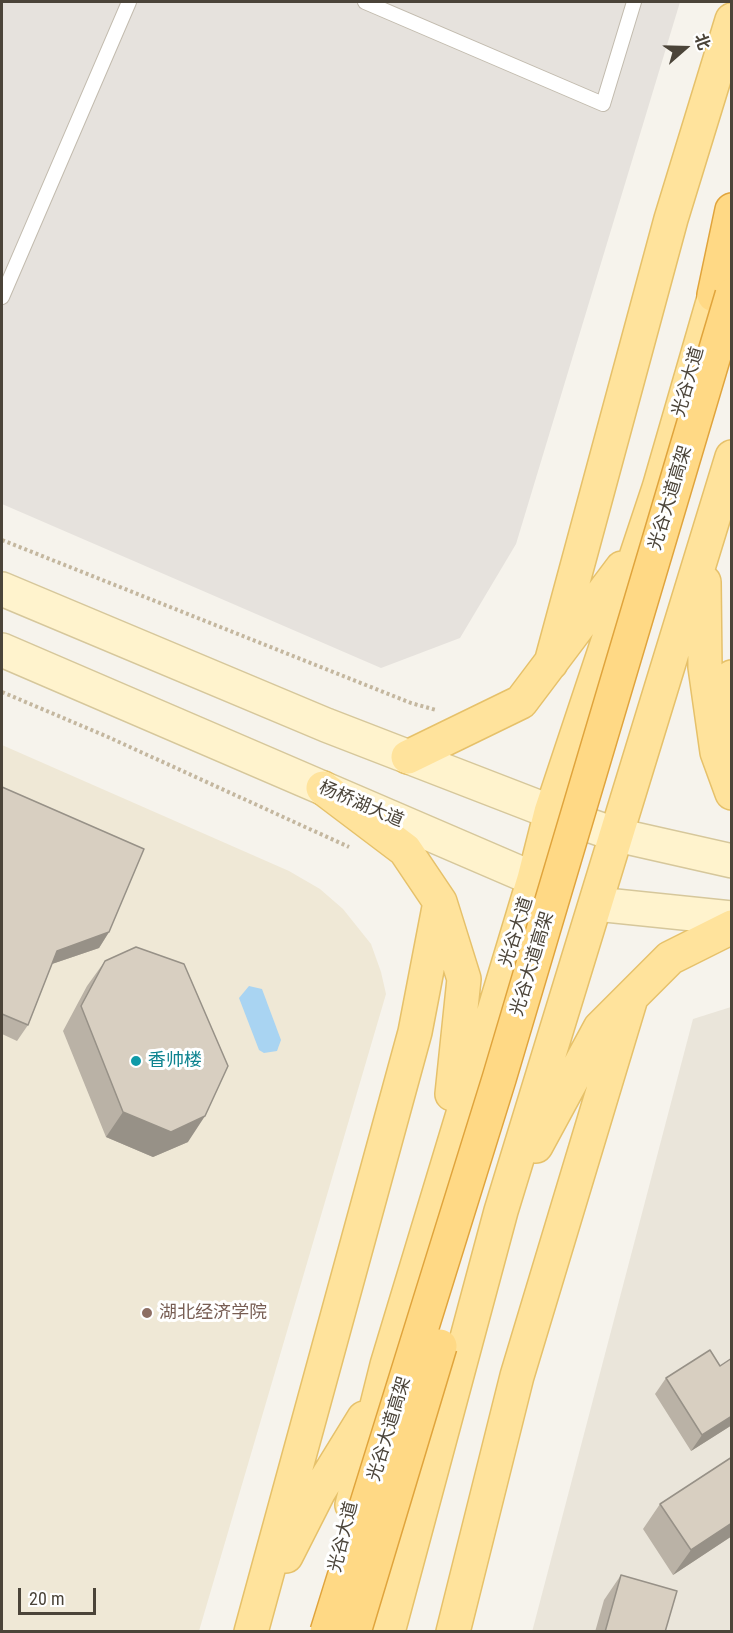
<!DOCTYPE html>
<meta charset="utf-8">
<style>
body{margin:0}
#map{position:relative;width:733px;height:1633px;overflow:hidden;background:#f6f3ec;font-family:"Roboto Condensed","Noto Sans SC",sans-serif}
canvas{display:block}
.frame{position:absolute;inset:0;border:3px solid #4b4439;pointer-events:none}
.north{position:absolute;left:655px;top:18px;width:60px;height:60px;-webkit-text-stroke:4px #fff;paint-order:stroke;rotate:70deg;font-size:16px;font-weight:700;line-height:24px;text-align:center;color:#4b4439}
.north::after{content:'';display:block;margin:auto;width:21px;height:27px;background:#4b4439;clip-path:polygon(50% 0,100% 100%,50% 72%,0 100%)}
.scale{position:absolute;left:18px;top:1588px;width:78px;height:27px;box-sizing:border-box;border:3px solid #4b4439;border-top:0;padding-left:8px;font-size:18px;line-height:21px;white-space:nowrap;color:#4b4439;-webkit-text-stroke:4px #fff;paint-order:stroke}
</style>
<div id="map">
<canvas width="733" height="1633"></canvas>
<div class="frame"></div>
<div class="north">北</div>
<div class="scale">20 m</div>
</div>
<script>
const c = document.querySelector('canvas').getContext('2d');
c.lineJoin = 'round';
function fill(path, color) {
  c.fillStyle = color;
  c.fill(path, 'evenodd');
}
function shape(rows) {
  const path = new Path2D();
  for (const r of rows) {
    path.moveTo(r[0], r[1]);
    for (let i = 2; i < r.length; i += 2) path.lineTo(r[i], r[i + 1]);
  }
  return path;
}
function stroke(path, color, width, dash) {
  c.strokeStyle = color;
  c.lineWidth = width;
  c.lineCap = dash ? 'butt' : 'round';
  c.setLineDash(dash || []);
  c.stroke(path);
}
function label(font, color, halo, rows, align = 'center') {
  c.font = font + ' "Roboto Condensed","Noto Sans SC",sans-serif';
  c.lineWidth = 6;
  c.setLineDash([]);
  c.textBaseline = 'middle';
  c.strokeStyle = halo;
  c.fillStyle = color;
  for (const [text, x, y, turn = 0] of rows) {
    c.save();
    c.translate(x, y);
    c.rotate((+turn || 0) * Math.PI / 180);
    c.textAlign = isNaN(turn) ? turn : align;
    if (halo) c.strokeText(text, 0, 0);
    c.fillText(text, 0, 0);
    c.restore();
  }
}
fill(shape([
 [731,1007,731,1631,532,1632,693,1019]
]), '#eae5da');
fill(shape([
 [2,2,680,2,516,544,460,638,381,668,2,504]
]), '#e6e2dd');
fill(shape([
 [2,745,289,871,320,889,343,909,371,944,381,972,386,994,199,1631,2,1631]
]), '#efe8d6');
fill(shape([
 [249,986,262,989,281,1040,277,1051,264,1053,259,1050,239,998]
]), '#a9d4f2');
const service = shape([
 [365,2,603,104,634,2],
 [2,297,129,2]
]);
const secondary = shape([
 [2,589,326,725,551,812,617,835,732,861],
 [2,650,534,879],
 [596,904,732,918]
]);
const primary = shape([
 [704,582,705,667,717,752,732,793],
 [551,663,671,219,732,20],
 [722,726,732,677],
 [408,757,521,702,622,568],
 [323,788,405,850,440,902,464,979,452,1094],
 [536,1146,600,1028,670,958,732,927],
 [352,1505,387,1365,534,879,551,812,659,488,723,267],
 [286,1556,319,1491,364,1418],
 [251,1632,415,1032,440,902],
 [388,1632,501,1211,732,457],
 [453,1632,517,1376,631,998]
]);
const trunk = shape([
 [714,295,732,210]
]);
stroke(service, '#c2bbae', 16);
stroke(secondary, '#d6c79b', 36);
stroke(primary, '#e6c16a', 36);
stroke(trunk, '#e0a43c', 36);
stroke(shape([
 [2,540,411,703,436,710],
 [2,692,108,737,349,847]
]), '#c4b79f', 4, [3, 3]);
stroke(service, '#fff', 14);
stroke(secondary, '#fff3cd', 33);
stroke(primary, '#ffe39c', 33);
stroke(trunk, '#ffd985', 33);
const trunkBridge = shape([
 [327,1632,499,1079,732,295],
 [354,1632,440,1346]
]);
stroke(trunkBridge, '#e0a43c', 36, []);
stroke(trunkBridge, '#ffd985', 33);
fill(shape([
 [2,787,109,932,99,948,52,964,28,1025,17,1041,2,1034],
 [105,961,188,1142,153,1157,106,1137,63,1031,87,986],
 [732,1358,732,1425,691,1451,655,1394,666,1378,720,1366],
 [732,1457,732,1536,673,1575,643,1529,660,1504],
 [621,1575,665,1632,595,1632,604,1600]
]), '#bab2a6');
fill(shape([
 [109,932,99,948,46,966,57,951],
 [123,1112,205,1116,188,1142,153,1157,106,1137],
 [732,1416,732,1425,691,1451,702,1435],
 [732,1523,732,1536,673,1575,691,1550]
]), '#979187');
const building = shape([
 [2,787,144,849,109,932,57,951,28,1025,2,1014,2,787],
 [136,947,184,964,228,1066,205,1116,171,1132,123,1112,81,1006,105,961,136,947],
 [710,1350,720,1366,732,1358,732,1416,702,1435,666,1378,710,1350],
 [732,1457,732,1523,691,1550,660,1504,732,1457],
 [621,1575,677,1591,665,1632,605,1632,621,1575]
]);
fill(building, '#d8cfc1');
stroke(building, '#979187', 1.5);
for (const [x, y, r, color] of [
 [136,1061,6,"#0f9aa8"],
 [147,1313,6,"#8d6e63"]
]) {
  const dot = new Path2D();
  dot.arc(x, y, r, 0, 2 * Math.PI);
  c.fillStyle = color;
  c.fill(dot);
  stroke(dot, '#fff', 2);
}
label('18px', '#4b4439', '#fff', [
 ["光谷大道",689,382,-74],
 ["光谷大道高架",671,498,-73],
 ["杨桥湖大道",361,805,23],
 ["光谷大道",517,932,-72],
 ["光谷大道高架",533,964,-73],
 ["光谷大道高架",390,1429,-73],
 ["光谷大道",344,1537,-76]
]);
label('18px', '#0d838f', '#fff', [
 ["香帅楼",148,1061]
], 'left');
label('18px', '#785e54', '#fff', [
 ["湖北经济学院",159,1313]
], 'left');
</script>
